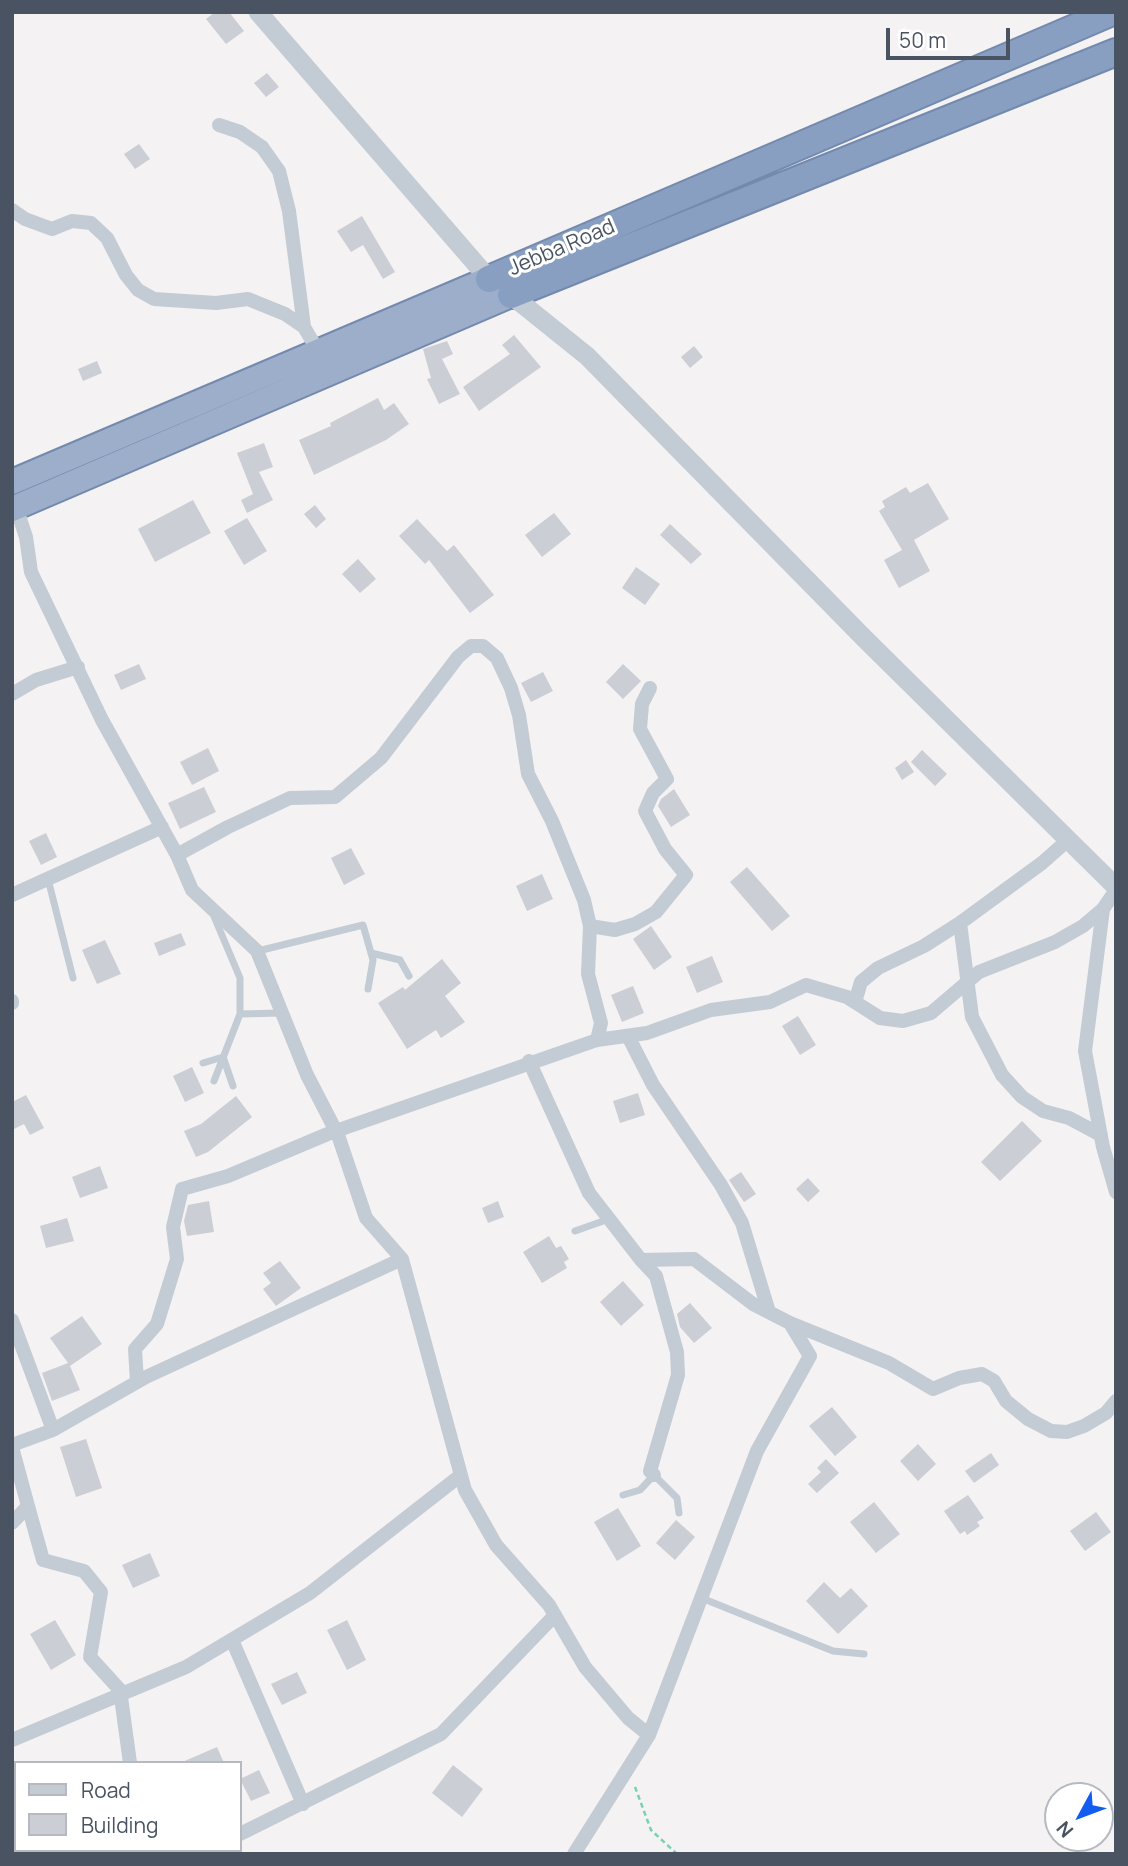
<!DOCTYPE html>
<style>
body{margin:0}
#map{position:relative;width:1128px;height:1866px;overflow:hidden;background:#f4f2f2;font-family:Manrope,sans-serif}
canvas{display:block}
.frame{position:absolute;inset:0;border:14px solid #495361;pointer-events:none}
.legend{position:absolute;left:14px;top:1761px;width:228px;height:91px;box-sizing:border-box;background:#fff;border:2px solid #b6bac0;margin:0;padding:9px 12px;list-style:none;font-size:21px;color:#495361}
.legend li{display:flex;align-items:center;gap:14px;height:35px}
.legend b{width:35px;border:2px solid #b6bac0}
.north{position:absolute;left:1044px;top:1782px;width:70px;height:70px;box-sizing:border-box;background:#fff;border:2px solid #b6bac0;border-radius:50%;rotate:229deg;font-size:19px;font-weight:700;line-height:28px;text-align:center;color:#495361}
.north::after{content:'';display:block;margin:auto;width:24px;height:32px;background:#125cef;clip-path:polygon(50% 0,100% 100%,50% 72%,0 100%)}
.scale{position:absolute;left:886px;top:28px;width:124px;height:32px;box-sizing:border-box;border:4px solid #495361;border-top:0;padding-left:9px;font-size:21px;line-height:24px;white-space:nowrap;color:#495361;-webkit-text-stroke:5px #fff;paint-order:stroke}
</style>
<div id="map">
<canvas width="1128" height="1866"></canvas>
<div class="frame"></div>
<ul class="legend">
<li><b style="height:9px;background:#c3cbd4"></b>Road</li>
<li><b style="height:19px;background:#ccced5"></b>Building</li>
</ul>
<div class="north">N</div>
<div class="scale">50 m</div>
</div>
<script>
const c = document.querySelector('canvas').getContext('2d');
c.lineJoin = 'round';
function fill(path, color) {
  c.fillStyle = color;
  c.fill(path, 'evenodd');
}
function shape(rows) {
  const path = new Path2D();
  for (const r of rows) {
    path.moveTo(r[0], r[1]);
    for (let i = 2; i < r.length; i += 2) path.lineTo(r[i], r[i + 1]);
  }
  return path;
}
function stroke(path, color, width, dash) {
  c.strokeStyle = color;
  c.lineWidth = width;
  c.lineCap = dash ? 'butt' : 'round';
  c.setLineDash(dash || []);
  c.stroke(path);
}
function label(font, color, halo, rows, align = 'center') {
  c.font = font + ' Manrope,sans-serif';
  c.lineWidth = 6;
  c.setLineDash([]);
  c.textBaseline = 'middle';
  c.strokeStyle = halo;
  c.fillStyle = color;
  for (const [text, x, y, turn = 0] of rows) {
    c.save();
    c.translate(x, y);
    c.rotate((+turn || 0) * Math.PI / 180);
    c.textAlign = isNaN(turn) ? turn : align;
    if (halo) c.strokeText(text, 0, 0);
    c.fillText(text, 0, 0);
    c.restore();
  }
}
fill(shape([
 [215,12,229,12,244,31,226,44,206,19],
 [267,73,279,87,266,97,254,83],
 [139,144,150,159,135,169,124,154],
 [362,216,395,272,383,279,363,245,351,252,337,231],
 [514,335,541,367,479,411,463,387,510,354,502,345],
 [447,341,453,354,442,359,460,394,439,404,427,379,431,378,423,349],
 [694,346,703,357,690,368,681,357],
 [97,361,102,373,83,381,78,369],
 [378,398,384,410,394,403,409,424,386,440,314,475,299,440,331,426,330,423],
 [264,443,273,467,259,472,273,500,247,513,241,500,253,494,237,453],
 [928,483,949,519,914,540,930,571,899,588,884,560,902,550,879,511,885,507,882,501,906,487,910,493],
 [193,500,211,533,155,562,138,529],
 [315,505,326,519,316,528,304,514],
 [554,513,571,534,542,557,525,535],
 [247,518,267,551,244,565,224,531],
 [417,519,447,551,454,545,494,595,470,613,429,560,425,564,399,536],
 [670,524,702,554,691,564,660,535],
 [358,559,376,579,360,593,342,574],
 [636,567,660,584,645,605,622,588],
 [139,664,146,679,121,690,114,675],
 [623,664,641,681,623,699,606,682],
 [543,672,553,691,531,702,521,683],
 [208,748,219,771,192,785,180,762],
 [922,750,947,774,935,786,911,762],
 [906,760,914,772,902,780,895,768],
 [204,787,216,812,180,829,168,803],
 [674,789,690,815,671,827,658,806,661,799],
 [46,833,57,857,41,865,29,841],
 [351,848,365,874,344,885,331,858],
 [747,867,790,916,772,931,730,882],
 [542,874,553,899,527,911,516,886],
 [651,926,672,957,654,970,633,939],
 [181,933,186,945,159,956,154,943],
 [105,940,121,974,97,984,82,950],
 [712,956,723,982,697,993,686,967],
 [442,959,461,983,445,996,465,1022,441,1038,436,1030,407,1049,378,1003,403,987,405,990],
 [633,986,644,1013,622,1022,611,995],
 [798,1016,816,1045,800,1055,782,1026],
 [192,1067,204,1093,185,1102,173,1076],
 [638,1093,645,1115,620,1123,613,1101],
 [26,1095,44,1128,30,1135,24,1124,12,1130,12,1102],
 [236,1096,252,1117,208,1152,196,1157,184,1131,201,1124],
 [1022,1121,1042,1141,1000,1181,981,1162],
 [100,1166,108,1188,80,1198,72,1177],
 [741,1172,756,1194,744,1202,729,1180],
 [808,1178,820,1191,808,1202,796,1189],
 [209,1201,214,1232,187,1236,184,1221,188,1205],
 [498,1201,504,1217,488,1223,482,1208],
 [67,1218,74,1241,46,1248,40,1226],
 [549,1236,556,1248,561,1246,569,1259,564,1262,567,1268,542,1283,523,1252],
 [280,1261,301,1288,276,1306,263,1289,271,1283,263,1273],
 [623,1281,644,1305,621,1326,600,1302],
 [690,1303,712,1328,694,1343,680,1327,677,1314],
 [82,1316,102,1344,70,1366,80,1390,52,1401,42,1373,68,1363,50,1338],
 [832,1407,857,1437,835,1456,809,1426],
 [86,1439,102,1488,76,1497,60,1447],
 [918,1444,936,1464,918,1481,900,1461],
 [991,1453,999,1465,974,1483,965,1471],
 [826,1459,839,1473,817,1493,808,1484,821,1472,817,1468],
 [968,1495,984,1518,977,1522,980,1526,967,1535,965,1531,960,1534,944,1511],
 [874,1502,900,1534,876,1553,850,1522],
 [618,1508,641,1546,617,1561,594,1522],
 [1096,1512,1111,1532,1085,1551,1070,1531],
 [676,1520,695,1537,675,1560,656,1543],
 [150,1553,160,1576,133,1588,122,1565],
 [824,1582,840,1598,851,1588,868,1606,838,1634,806,1601],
 [55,1620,76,1655,51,1670,30,1634],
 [347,1620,366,1660,347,1670,327,1630],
 [297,1672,307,1693,282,1705,271,1684],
 [217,1747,224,1763,180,1763],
 [453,1765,483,1789,462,1817,432,1793],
 [259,1770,270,1793,251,1801,240,1779]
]), '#ccced5');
const trunk = shape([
 [12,482,489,279],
 [12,509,511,295]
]);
const motorway = shape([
 [489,279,1112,12],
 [511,295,1116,52]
]);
stroke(trunk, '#738aae', 28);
stroke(motorway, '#738aae', 30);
stroke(shape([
 [635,1787,651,1830,677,1854]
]), '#76d3ae', 2.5, [5, 3.5]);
stroke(shape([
 [48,879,73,978],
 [213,914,240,978,240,1014],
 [258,951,363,925,373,960,368,989],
 [371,953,400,960,409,976],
 [203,1063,223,1057,233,1086],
 [214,1081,240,1014,282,1013],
 [575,1231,609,1219],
 [623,1495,640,1490,654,1475,677,1498,679,1513],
 [699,1597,833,1651,864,1654]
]), '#c3cbd4', 7);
stroke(shape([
 [219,125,240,132,262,147,279,171,289,211,304,327],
 [12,210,25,219,52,229,72,221,91,223,107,238,126,275,138,290,154,299,216,303,248,299,285,314,304,327,318,351],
 [16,507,26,537,31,572,102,720,177,855,192,890,257,951,307,1075,338,1135,366,1218,402,1259,465,1490,496,1545,549,1605,585,1667,628,1718,649,1735],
 [12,694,36,680,78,667],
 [12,895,162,827],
 [1103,909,1085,1051,1103,1147,1116,1192],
 [960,923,972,1017,1002,1075,1022,1097,1043,1111,1069,1118,1101,1135],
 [590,926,615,930,635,924,656,912,686,875,665,849,645,811,653,793,667,779,640,729,642,704,650,688],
 [12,1001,12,1003],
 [855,1002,861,982,878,968,924,946,960,923,1042,863,1068,840],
 [628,1036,653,1085,721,1185,742,1223,769,1312],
 [597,1040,647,1033,711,1010,770,1002,806,985,847,997,880,1018,903,1021,931,1013,979,972,1055,942,1083,926,1103,909,1116,890],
 [529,1061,589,1193,641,1260,694,1259,753,1304,790,1323,810,1356,757,1451,649,1735,574,1854],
 [641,1260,656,1276,677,1352,678,1375,650,1471,654,1475],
 [12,1320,53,1430,12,1445],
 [790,1323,889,1363,933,1389,959,1378,982,1374,994,1381,1006,1401,1028,1419,1051,1431,1067,1432,1084,1426,1106,1413,1116,1401],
 [137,1382,135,1349,157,1324,177,1259,173,1227,182,1189,228,1176,330,1133,597,1040,601,1023,588,974,590,926,584,900,552,821,528,774,519,715,511,688,497,658,483,646,471,646,458,657,381,758,335,797,290,798,228,827,177,855],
 [53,1430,146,1377,402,1259],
 [12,1447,28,1506,12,1523],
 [28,1506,43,1560,84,1571,101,1592,90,1657,120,1690,130,1763],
 [232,1640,303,1804],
 [12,1740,186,1667,310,1593,461,1475],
 [240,1834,441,1734,555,1615],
 [132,1854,134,1850],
 [198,1854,205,1850]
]), '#c3cbd4', 14);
stroke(shape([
 [258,12,489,279],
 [511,295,587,356,865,639,1116,887]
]), '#c3cbd4', 19);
stroke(trunk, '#9caeca', 24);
stroke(motorway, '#889fc2', 26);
label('21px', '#495361', '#fff', [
 ["Jebba Road",562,248,-23]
]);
</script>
